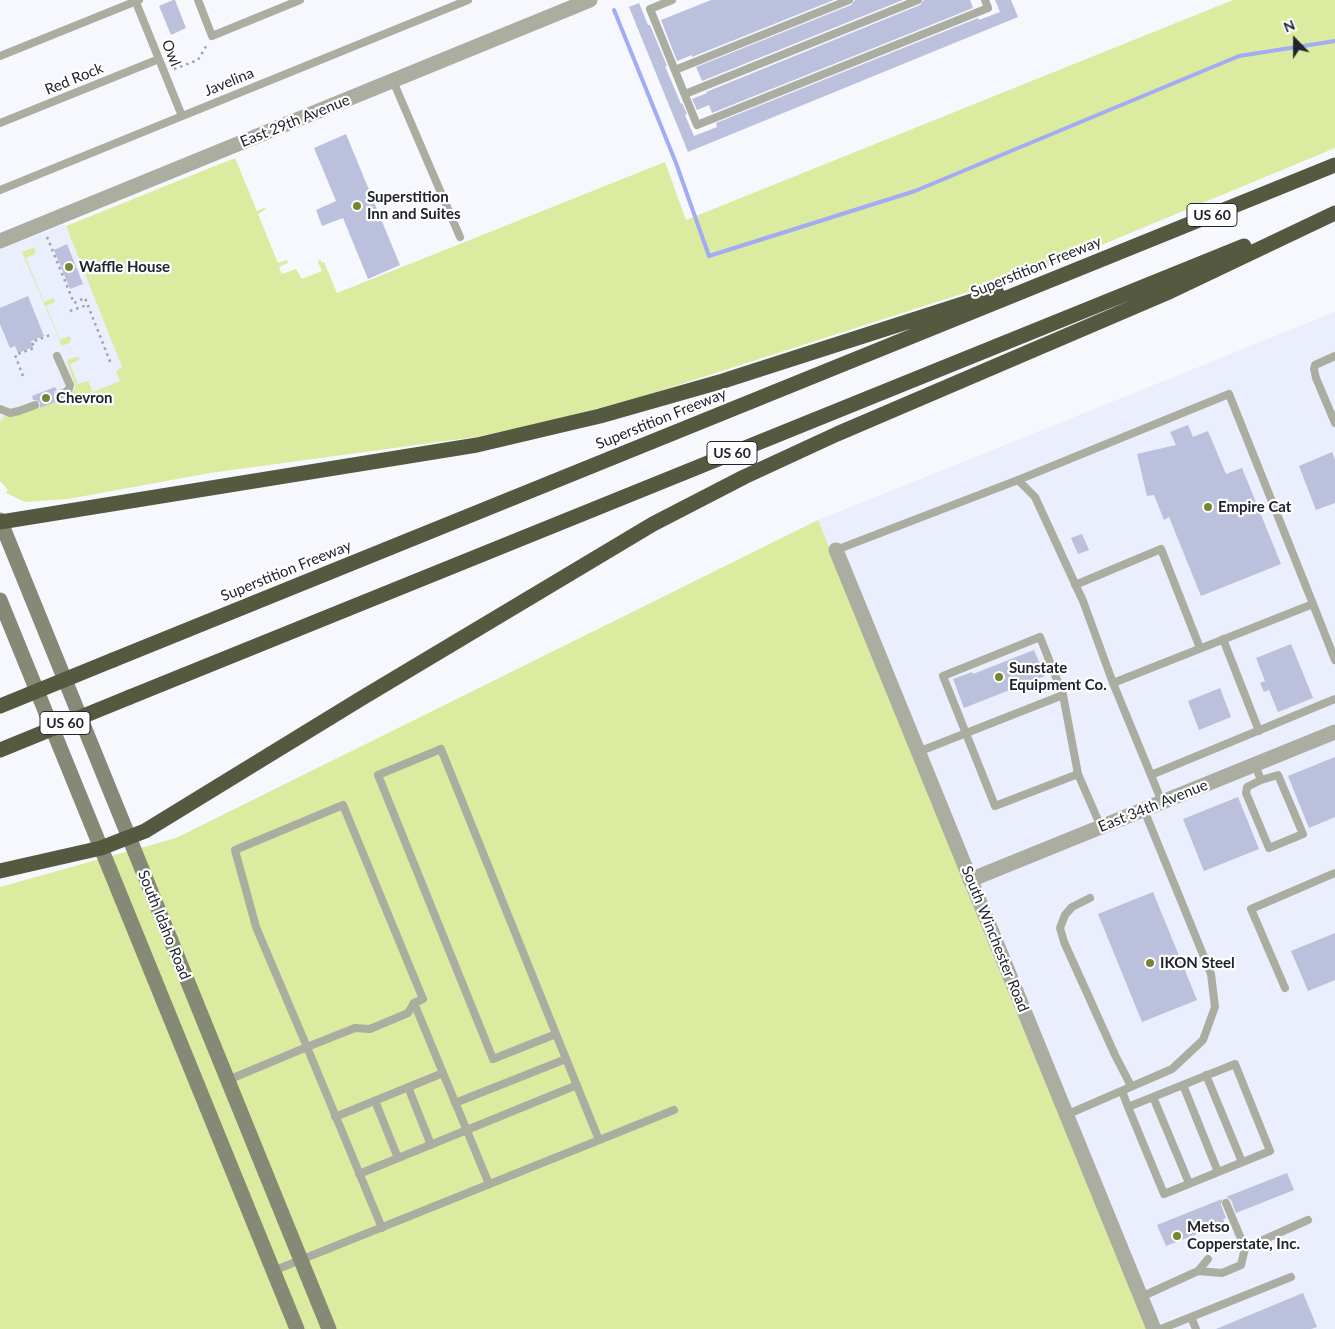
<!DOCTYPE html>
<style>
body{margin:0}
#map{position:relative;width:1335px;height:1329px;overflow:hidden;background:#f7f8fe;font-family:Lato,sans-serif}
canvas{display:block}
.north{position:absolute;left:1270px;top:15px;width:50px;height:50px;-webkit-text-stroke:4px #fff;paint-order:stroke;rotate:338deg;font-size:14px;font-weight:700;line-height:20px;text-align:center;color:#21232e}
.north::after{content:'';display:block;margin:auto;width:18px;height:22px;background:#21232e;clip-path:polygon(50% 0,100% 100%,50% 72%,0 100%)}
</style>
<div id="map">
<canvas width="1335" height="1329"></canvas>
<div class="north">N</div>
</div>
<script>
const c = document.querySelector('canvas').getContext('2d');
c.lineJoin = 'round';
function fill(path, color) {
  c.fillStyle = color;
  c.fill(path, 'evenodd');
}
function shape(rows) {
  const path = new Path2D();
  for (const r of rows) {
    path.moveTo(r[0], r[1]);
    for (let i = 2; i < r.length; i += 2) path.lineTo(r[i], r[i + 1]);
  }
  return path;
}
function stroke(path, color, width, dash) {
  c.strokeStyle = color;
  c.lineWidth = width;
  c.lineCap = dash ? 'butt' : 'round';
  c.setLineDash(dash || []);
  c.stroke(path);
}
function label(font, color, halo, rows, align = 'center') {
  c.font = font + ' Lato,sans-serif';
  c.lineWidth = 4.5;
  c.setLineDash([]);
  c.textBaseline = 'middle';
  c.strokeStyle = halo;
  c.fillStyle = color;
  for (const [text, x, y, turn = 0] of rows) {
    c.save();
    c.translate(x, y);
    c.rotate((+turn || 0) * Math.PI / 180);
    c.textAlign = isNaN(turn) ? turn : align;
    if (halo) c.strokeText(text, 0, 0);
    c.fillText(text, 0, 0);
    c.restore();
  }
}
fill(shape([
 [65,224,134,389,0,447,0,250],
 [1335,312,1335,1329,1156,1329,818,520]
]), '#ebeefd');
fill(shape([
 [1233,0,1335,0,1335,148,1058,263,647,395,555,420,475,437,210,473,68,499,25,502,6,493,8,490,0,481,0,420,2,420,4,416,12,417,72,392,75,389,75,384,67,362,68,360,76,357,79,357,79,360,70,364,78,384,88,381,93,392,120,381,116,371,122,367,66,226,235,158,257,211,264,208,266,209,258,214,278,263,287,260,288,263,279,267,282,274,296,269,302,279,322,271,318,262,320,259,322,263,324,262,337,293,665,162,686,220],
 [34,247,36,253,26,258,44,302,53,298,55,300,55,302,46,306,60,340,69,336,71,339,69,343,62,346,22,252],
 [818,520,1151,1329,0,1329,0,887,176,838]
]), '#dbeb9f');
stroke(shape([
 [614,10,676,163,709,256,915,191,1239,56,1335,41]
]), '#a2acf4', 4);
fill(shape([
 [173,0,175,0,186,28,171,35,159,6],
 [711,0,834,0,692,57,692,55,677,61,661,20],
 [855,0,903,0,702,81,696,67,851,5],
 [924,0,970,0,973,8,712,113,709,105,697,110,692,99,707,93,706,92,920,5],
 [995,0,1011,0,1018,17,688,152,629,7,639,3,648,25,650,25,667,66,665,66,681,104,682,103,687,114,685,115,694,136,717,127,716,123,978,18,979,20,1000,12],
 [346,134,400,265,368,279,343,218,322,226,316,210,336,201,314,148],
 [67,244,83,284,70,289,54,250],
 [28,296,44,336,31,341,33,347,18,353,15,346,10,348,0,324,0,308],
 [55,387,57,390,54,392,54,397,58,401,40,408,40,403,36,400,33,400,32,396],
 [1188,425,1193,437,1208,431,1226,474,1242,468,1281,564,1201,596,1169,517,1164,520,1154,495,1147,496,1137,454,1176,445,1170,432],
 [1332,452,1335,460,1335,503,1316,510,1299,466],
 [1082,534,1089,550,1078,554,1071,538],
 [1291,644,1313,698,1278,712,1269,690,1264,692,1260,683,1265,681,1256,658],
 [1034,650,1045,676,964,708,953,679,972,672,973,674],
 [1220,688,1231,717,1199,730,1188,701],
 [1335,757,1335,817,1309,828,1288,776],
 [1238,797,1259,849,1204,871,1183,819],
 [1153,892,1197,1000,1142,1022,1098,914],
 [1335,933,1335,980,1308,991,1291,951],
 [1287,1173,1294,1190,1236,1213,1231,1200,1226,1197],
 [1222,1199,1221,1205,1226,1218,1223,1219,1225,1223,1166,1246,1157,1225],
 [1303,1293,1317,1327,1311,1329,1216,1329]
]), '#bbc0dd');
stroke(shape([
 [174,69,198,60,208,43],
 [47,237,74,303,85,298,111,364],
 [70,311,87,305],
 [23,376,15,355,34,348,32,342,50,335]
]), '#a1a2aa', 2.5, [2.5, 4]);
stroke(shape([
 [135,0,182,116],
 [198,0,212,36,300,0],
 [672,0,650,9,697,125,988,8,985,0],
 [0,56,139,0],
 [675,70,849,0],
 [393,81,460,237],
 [685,94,918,0],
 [0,123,159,59],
 [0,190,468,0],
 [57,356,70,385,69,389,66,392,59,395],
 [1335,356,1315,365,1314,369,1316,378,1335,423],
 [0,409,10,413,19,411,35,405],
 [1018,480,1035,497,1083,601,1113,683],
 [836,550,1018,480,1229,394,1313,604],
 [1075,585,1161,549,1200,648],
 [1223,639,1259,731],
 [1063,695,1040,637,943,676,995,806,1078,774],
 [441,749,556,1034,493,1059,378,775,441,749],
 [918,752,1063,695,1078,774,1101,827],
 [1255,765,1261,780,1278,775,1303,834,1269,848,1246,793,1247,787,1261,780],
 [1151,775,1335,699],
 [1162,802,1113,683,1313,604,1335,660],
 [1090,898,1072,907,1065,915,1060,928,1064,942,1115,1055,1131,1086],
 [1285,988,1251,909,1335,873],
 [414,1003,408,1013,370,1029,355,1028,307,1047,256,927,235,850,343,805,423,999,414,1003,489,1184],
 [556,1034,599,1140],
 [1206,1075,1242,1162],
 [228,1080,307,1047,382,1228],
 [1183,1085,1218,1172],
 [408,1087,431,1145],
 [1122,1091,1128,1107,1164,1194,1270,1151,1235,1064,1128,1107],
 [1153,1097,1189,1183],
 [375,1101,398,1158],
 [455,1103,566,1059],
 [1066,1115,1172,1069,1203,1040,1215,1007,1211,974,1144,810],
 [335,1117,443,1073],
 [359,1174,577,1085],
 [1226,1203,1245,1248],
 [273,1271,674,1110],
 [1198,1271,1222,1273,1241,1265,1245,1248,1308,1220],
 [1141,1297,1198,1271,1208,1259],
 [1191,1317,1291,1277],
 [1161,1329,1191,1317,1196,1329]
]), '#aaada0', 8);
stroke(shape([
 [0,241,590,0],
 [836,550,1154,1329],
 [970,880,1335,732]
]), '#aaada0', 15);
stroke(shape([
 [0,520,329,1329],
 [0,600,297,1329]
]), '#858976', 15);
stroke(shape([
 [0,522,477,445,600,416,723,381,997,293],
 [113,660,1335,165],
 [130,697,1244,246],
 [0,871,101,848,145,831,362,698,653,524,744,477,837,434,1171,291,1335,213]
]), '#54593f', 15);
stroke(shape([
 [0,706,113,660],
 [0,750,130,697]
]), '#54593f', 15);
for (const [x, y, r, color] of [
 [357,206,5,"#778432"],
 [69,267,5,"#778432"],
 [46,398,5,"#778432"],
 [1208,507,5,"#778432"],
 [999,677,5,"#778432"],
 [1150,963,5,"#778432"],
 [1177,1236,5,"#778432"]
]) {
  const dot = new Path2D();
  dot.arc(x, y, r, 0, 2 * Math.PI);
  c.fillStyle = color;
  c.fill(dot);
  stroke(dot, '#fff', 2);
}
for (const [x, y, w] of [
 [1212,215,50],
 [732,453,50],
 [65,723,50]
]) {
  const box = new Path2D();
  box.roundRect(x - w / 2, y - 11.5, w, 23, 4);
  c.fillStyle = '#fff';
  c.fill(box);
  stroke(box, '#21232e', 1);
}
label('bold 14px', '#21232e', null, [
 ["US 60",1212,215],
 ["US 60",732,453],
 ["US 60",65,723]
]);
label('15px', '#21232e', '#fff', [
 ["Owl",171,53,68],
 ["Red Rock",74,79,-22],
 ["Javelina",229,82,-22],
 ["East 29th Avenue",295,121,-22],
 ["Superstition Freeway",1036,267,-22],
 ["Superstition Freeway",661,419,-22],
 ["Superstition Freeway",286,571,-22],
 ["East 34th Avenue",1153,806,-22],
 ["South Idaho Road",164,925,68],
 ["South Winchester Road",995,939,68]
]);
label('bold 15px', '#21232e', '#fff', [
 ["Superstition",367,197],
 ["Inn and Suites",367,214],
 ["Waffle House",79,267],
 ["Chevron",56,398],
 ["Empire Cat",1218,507],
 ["Sunstate",1009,668],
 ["Equipment Co.",1009,685],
 ["IKON Steel",1160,963],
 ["Metso",1187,1227],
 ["Copperstate, Inc.",1187,1244]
], 'left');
</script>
